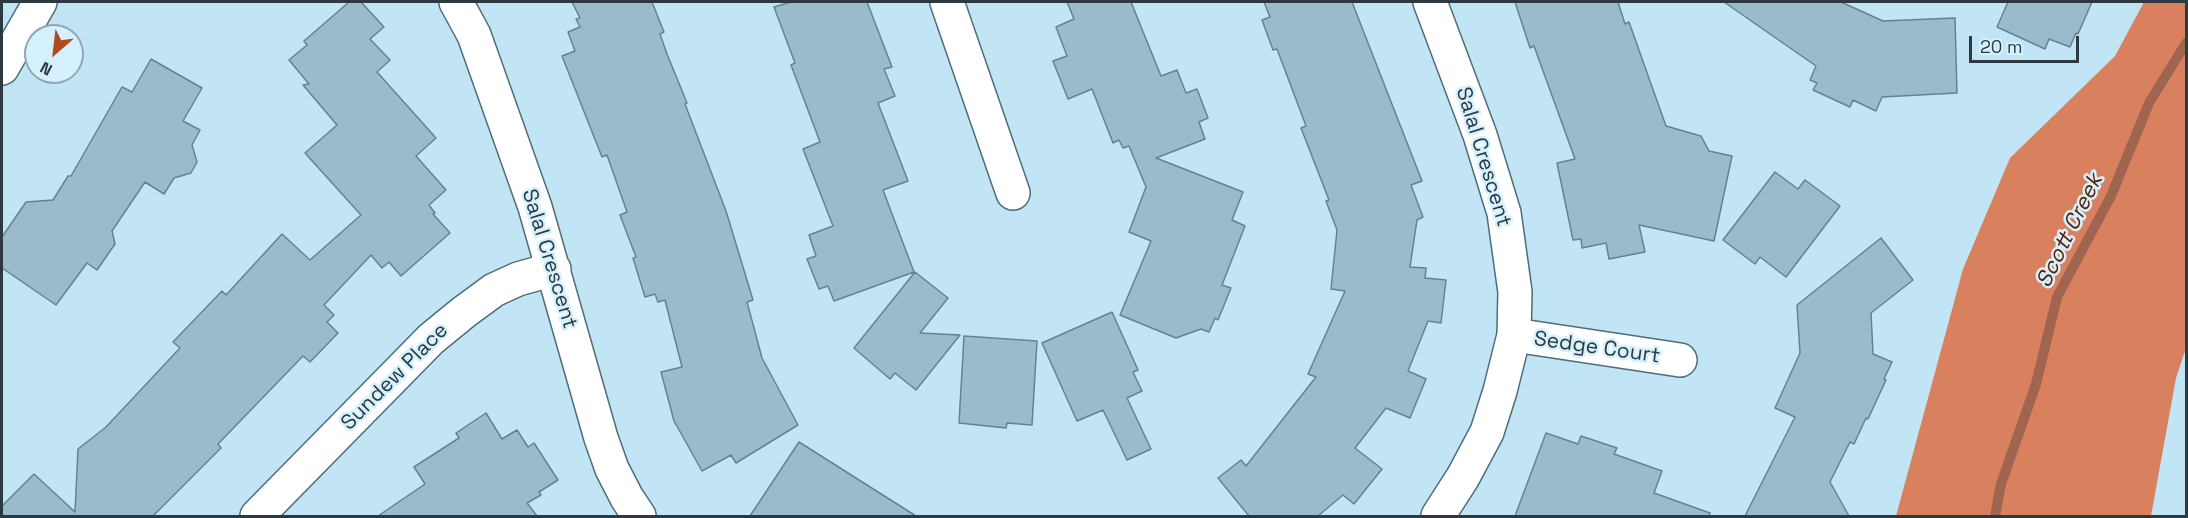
<!DOCTYPE html>
<style>
body{margin:0}
#map{position:relative;width:2188px;height:518px;overflow:hidden;background:#c2e5f5;font-family:"Space Grotesk",sans-serif}
canvas{display:block}
.frame{position:absolute;inset:0;border:3px solid #2c3940;pointer-events:none}
.north{position:absolute;left:24px;top:24px;width:60px;height:60px;box-sizing:border-box;background:#d5f1fe;border:2px solid #91a7b2;border-radius:50%;rotate:208deg;font-size:16px;font-weight:700;line-height:24px;text-align:center;color:#2c3940}
.north::after{content:'';display:block;margin:auto;width:21px;height:27px;background:#b04a1f;clip-path:polygon(50% 0,100% 100%,50% 72%,0 100%)}
.scale{position:absolute;left:1969px;top:36px;width:110px;height:27px;box-sizing:border-box;border:3px solid #2c3940;border-top:0;padding-left:8px;font-size:18px;line-height:21px;white-space:nowrap;color:#2c3940;-webkit-text-stroke:4px #d5f1fe;paint-order:stroke}
</style>
<div id="map">
<canvas width="2188" height="518"></canvas>
<div class="frame"></div>
<div class="north">N</div>
<div class="scale">20 m</div>
</div>
<script>
const c = document.querySelector('canvas').getContext('2d');
c.lineJoin = 'round';
function fill(path, color) {
  c.fillStyle = color;
  c.fill(path, 'evenodd');
}
function shape(rows) {
  const path = new Path2D();
  for (const r of rows) {
    path.moveTo(r[0], r[1]);
    for (let i = 2; i < r.length; i += 2) path.lineTo(r[i], r[i + 1]);
  }
  return path;
}
function stroke(path, color, width, dash) {
  c.strokeStyle = color;
  c.lineWidth = width;
  c.lineCap = dash ? 'butt' : 'round';
  c.setLineDash(dash || []);
  c.stroke(path);
}
function label(font, color, halo, rows, align = 'center') {
  c.font = font + ' "Space Grotesk",sans-serif';
  c.lineWidth = 5;
  c.setLineDash([]);
  c.textBaseline = 'middle';
  c.strokeStyle = halo;
  c.fillStyle = color;
  for (const [text, x, y, turn = 0] of rows) {
    c.save();
    c.translate(x, y);
    c.rotate((+turn || 0) * Math.PI / 180);
    c.textAlign = isNaN(turn) ? turn : align;
    if (halo) c.strokeText(text, 0, 0);
    c.fillText(text, 0, 0);
    c.restore();
  }
}
fill(shape([
 [2144,2,2186,2,2186,348,2176,378,2151,516,1896,516,1963,269,2010,158,2115,56]
]), '#d9805e');
stroke(shape([
 [1995,516,2001,484,2036,384,2057,297,2111,196,2149,103,2186,43]
]), '#a06550', 10);
const building = shape([
 [349,2,361,2,384,27,370,39,390,60,377,72,436,138,416,156,446,190,429,205,435,213,433,214,450,233,401,276,389,262,382,268,371,255,324,305,334,315,327,322,338,333,310,362,303,356,218,444,221,448,153,516,2,516,2,506,34,474,75,512,78,449,106,427,180,348,173,342,222,291,226,295,282,234,310,260,361,215,305,153,337,125,303,85,309,84,289,60,307,45,304,41,349,2],
 [572,2,652,2,664,32,660,34,667,54,687,103,685,104,726,211,753,300,747,302,762,358,798,425,736,463,731,455,702,471,674,421,661,372,682,367,665,300,658,302,655,294,645,297,633,258,636,257,620,215,627,212,607,155,602,157,562,56,575,51,568,32,580,27,576,19,580,18,572,2],
 [791,2,867,2,892,67,884,69,895,96,878,103,908,181,883,190,914,272,834,301,828,286,819,289,807,259,816,256,809,235,833,226,803,149,820,142,791,65,795,63,774,7,791,2],
 [1067,2,1131,2,1161,76,1177,70,1186,93,1197,89,1208,118,1199,122,1205,139,1156,158,1243,192,1232,220,1245,226,1222,285,1231,288,1218,320,1215,318,1209,332,1201,329,1176,338,1120,315,1151,241,1129,232,1146,187,1129,146,1123,148,1119,140,1113,143,1092,89,1068,99,1053,61,1067,56,1056,27,1074,19,1067,2],
 [1264,2,1352,2,1422,181,1411,185,1423,217,1417,220,1410,267,1426,268,1425,278,1446,280,1441,323,1428,321,1408,371,1426,379,1410,418,1386,408,1355,448,1382,469,1354,504,1343,495,1318,516,1249,516,1218,478,1241,460,1246,466,1316,377,1308,374,1345,291,1331,289,1337,230,1326,201,1329,200,1301,128,1306,126,1277,49,1273,50,1262,20,1270,17,1264,2],
 [1515,2,1618,2,1625,24,1629,22,1666,126,1701,136,1709,151,1732,156,1714,241,1639,225,1645,252,1609,259,1606,243,1582,248,1581,239,1573,240,1557,163,1575,159,1534,46,1530,48,1515,2],
 [1724,2,1841,2,1883,21,1955,18,1957,93,1882,97,1876,111,1853,100,1850,107,1813,90,1817,83,1810,80,1816,66,1724,2],
 [2008,2,2092,2,2078,34,2076,33,2070,47,2049,39,2045,49,1997,27,2008,2],
 [151,59,202,88,183,121,200,130,192,145,197,162,191,173,174,178,164,194,145,182,112,231,115,244,97,270,87,263,56,305,2,268,2,237,26,202,53,200,68,176,71,176,122,87,132,92,151,59],
 [1775,172,1798,189,1805,180,1840,206,1786,277,1760,257,1755,264,1723,240,1775,172],
 [1881,238,1913,280,1871,313,1873,354,1892,362,1884,379,1886,380,1868,419,1866,418,1854,444,1850,442,1830,482,1849,516,1745,516,1795,417,1775,408,1800,353,1797,305,1881,238],
 [915,272,948,298,920,333,960,335,916,390,895,373,890,379,854,348,915,272],
 [1112,312,1138,370,1133,372,1142,391,1127,398,1151,449,1127,460,1103,410,1077,421,1042,343,1112,312],
 [964,336,1037,341,1032,425,1007,423,1006,428,959,423,964,336],
 [486,413,502,439,517,430,528,447,534,443,558,480,539,492,541,495,527,503,537,516,378,516,425,484,414,467,459,438,456,433,486,413],
 [1546,433,1578,444,1581,436,1617,448,1614,454,1662,471,1654,493,1710,513,1709,516,1515,516,1546,433],
 [799,442,916,516,750,516,799,442]
]);
fill(building, '#99bbcb');
stroke(building, '#638392', 1.5);
const minor = shape([
 [456,2,474,35,535,207,601,438,612,469,627,498,639,516],
 [947,2,1013,193],
 [1430,2,1480,135,1504,213,1515,292,1514,335,1500,391,1487,432,1463,477,1438,516],
 [2,68,40,2],
 [1514,335,1680,360],
 [257,516,431,339,464,312,494,290,518,279,554,269]
]);
stroke(minor, '#4d6d7b', 36);
stroke(minor, '#fff', 33);
label('21px', '#2c3940', '#d5f1fe', [
 ["Salal Crescent",1483,157,73],
 ["Salal Crescent",549,259,73],
 ["Sedge Court",1597,348,8],
 ["Sundew Place",395,377,-45]
]);
label('italic 22px', '#5a2109', '#d5f1fe', [
 ["Scott Creek",2070,231,-64]
]);
</script>
